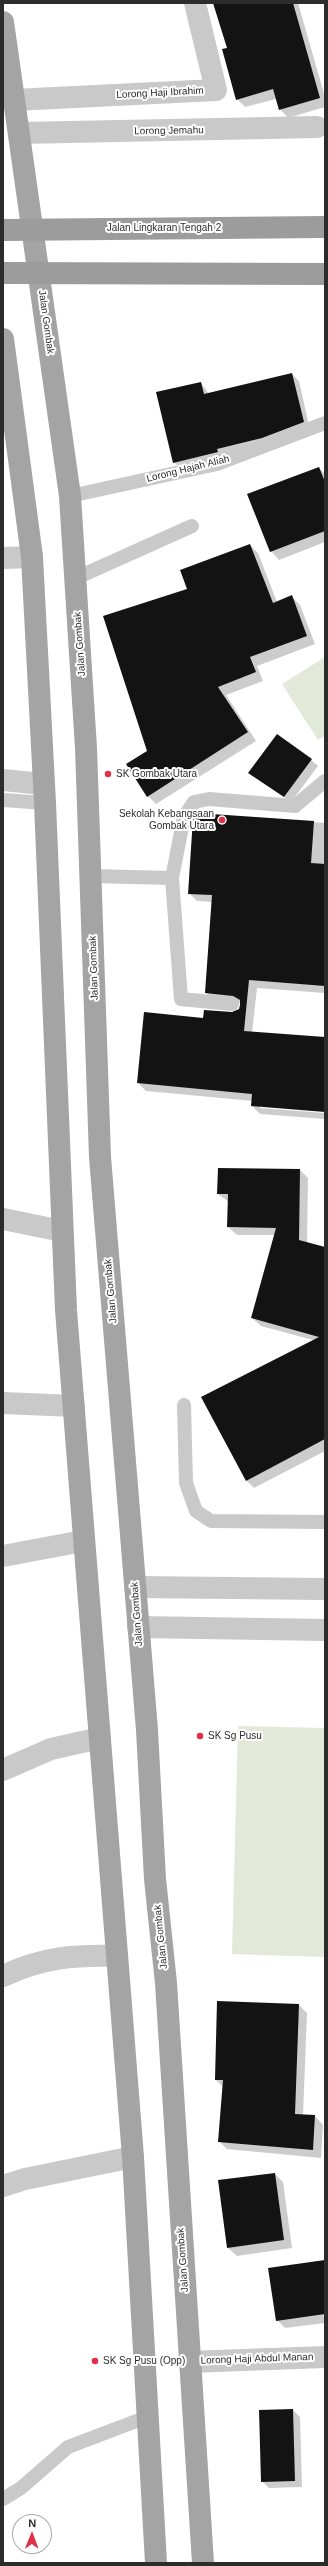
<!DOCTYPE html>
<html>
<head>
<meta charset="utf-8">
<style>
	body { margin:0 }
	#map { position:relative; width:328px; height:2566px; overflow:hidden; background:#fff; font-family:Arial,sans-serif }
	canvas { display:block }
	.frame { position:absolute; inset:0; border:4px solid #2c2c2c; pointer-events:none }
	.north { position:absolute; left:12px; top:2514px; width:40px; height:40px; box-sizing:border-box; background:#fff; border:1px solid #ababab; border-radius:50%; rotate:1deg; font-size:11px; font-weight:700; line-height:16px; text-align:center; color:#2c2c2c }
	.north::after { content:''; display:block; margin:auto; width:14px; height:18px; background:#e03047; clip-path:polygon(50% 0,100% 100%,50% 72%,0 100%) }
</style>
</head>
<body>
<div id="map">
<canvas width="328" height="2566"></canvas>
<div class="frame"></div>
<div class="north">N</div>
</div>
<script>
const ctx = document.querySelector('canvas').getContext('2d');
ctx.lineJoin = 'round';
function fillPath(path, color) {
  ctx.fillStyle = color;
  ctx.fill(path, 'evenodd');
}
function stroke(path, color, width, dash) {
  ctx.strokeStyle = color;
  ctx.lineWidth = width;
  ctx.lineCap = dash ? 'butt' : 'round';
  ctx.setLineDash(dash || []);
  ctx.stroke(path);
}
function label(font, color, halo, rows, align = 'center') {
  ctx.font = font + ' Arial,sans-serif';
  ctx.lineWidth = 4;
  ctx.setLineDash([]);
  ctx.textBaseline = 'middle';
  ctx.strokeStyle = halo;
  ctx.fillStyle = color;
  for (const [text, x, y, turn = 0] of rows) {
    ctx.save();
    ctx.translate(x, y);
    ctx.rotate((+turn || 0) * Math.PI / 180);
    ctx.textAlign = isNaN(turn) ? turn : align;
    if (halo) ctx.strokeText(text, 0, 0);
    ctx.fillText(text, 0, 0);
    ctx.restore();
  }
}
fillPath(new Path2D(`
	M325,657V736L318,740L282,684Z
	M238,1726L325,1728V1957L232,1954Z`), '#e3e9d9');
fillPath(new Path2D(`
	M214,3H298L325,97V107L288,118L280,109L276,99L245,107L237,99L228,49Z
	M292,374L299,381L310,430L182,470L174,462L201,383L209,394Z
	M319,468L325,474V542L279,560L271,551Z
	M250,545L258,553L277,602L292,597L300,605L315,644L257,666L263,681L226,695L256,741L156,804L148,796V752L188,590Z
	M311,760L318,766L291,802L250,773Z
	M197,814L325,823V993L257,988L252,1033L325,1038V1111L260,1106V1108L325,1113V1119L260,1114L252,1106L253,1101L146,1091L138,1083L204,1019L232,1013L239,1010L241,1003L214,1001L206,992L213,902L197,901L189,893Z
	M300,1170L308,1178L307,1243L325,1248V1451L254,1488L246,1480L313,1340L261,1326L252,1318L275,1235H237L228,1227L229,1202L218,1194Z
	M299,2005L307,2013L303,2115L315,2116L323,2125L321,2158L227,2149L219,2141L223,2087L216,2080Z
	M275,2174L283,2182L292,2248L237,2256L228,2248L219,2181Z
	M325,2261V2323L285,2328L277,2320Z
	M293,2410L300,2417L302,2487L269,2488L262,2481Z`), '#0003');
fillPath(new Path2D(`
	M213,3H293L320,98L279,110L273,89L236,100L222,49L227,48Z
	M292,373L304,422L262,438L217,449L218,452L173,463L156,392L201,382L204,394Z
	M319,467L325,482V531L270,552L247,494Z
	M250,544L273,603L292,595L307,636L250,657L256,672L218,687L248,732L147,797L126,764L147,751L103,616L187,589L180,570Z
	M277,734L312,759L284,797L248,773Z
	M197,813L314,821L311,863L325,864V986L249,980L244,1031L325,1037V1112L251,1106L252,1094L137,1083L144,1012L203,1018L204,1010L232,1012L239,1009L240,1005V1000L233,996L205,993L212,895L188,894L193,818Z
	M218,1168L300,1169L299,1240L325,1247V1439L246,1481L201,1397L319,1337L251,1318L276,1228L227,1227L228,1194H217Z
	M217,2001L299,2004L295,2114L315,2115L313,2150L218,2142L223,2080H215Z
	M275,2173L284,2240L227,2248L218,2180Z
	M325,2260V2314L276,2321L268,2268Z
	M293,2409L295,2481L261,2482L259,2410Z`), '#131313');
stroke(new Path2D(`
	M70,496L217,464L325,423
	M76,578L192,526
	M3,800L45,803
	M90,876L172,878L181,999L232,1004
	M172,878L184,817L194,802L209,799L295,806L325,781
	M184,1405L186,1483L196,1511L211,1521L325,1522
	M3,2499L21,2488L68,2447L147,2417`), '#c9c9c9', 14);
stroke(new Path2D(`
	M14,100L216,90L195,3
	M20,133L317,127
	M3,558L32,557
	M3,780L43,784
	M3,1219L62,1231
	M3,1403L74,1406
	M3,1556L83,1541
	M135,1587L325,1589
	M138,1627L325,1630
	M3,1770L51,1749L100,1738
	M3,1976C43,1957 74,1955 117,1956
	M3,2186L25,2179L133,2157
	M189,2362L325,2357`), '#c9c9c9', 22);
stroke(new Path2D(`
	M3,22L70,496L86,748L100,1157L147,1730L155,1879L166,1983L203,2563
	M3,339L32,557L45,803L66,1310L133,2157L156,2563`), '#a4a4a4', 22);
stroke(new Path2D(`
	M3,230L325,227
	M3,273L325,274`), '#9c9c9c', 22);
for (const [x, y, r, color] of [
	[108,774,4,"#e03047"],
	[222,820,4,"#e03047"],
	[200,1736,4,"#e03047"],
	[95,2361,4,"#e03047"]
]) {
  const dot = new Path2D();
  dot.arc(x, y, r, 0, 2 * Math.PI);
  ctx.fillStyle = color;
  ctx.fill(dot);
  stroke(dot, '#fff', 1.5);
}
label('10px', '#2c2c2c', '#fff', [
	["Lorong Haji Ibrahim",160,93,-3],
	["Lorong Jemahu",169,131,-1],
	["Jalan Lingkaran Tengah 2",164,228],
	["Jalan Gombak",46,322,82],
	["Lorong Hajah Aliah",188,469,-14],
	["Jalan Gombak",80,644,-94],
	["Jalan Gombak",94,968,-92],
	["Jalan Gombak",111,1291,-95],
	["Jalan Gombak",137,1614,-94],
	["Jalan Gombak",161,1937,-96],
	["Jalan Gombak",183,2260,-94],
	["Lorong Haji Abdul Manan",257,2359,-2]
]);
label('10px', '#2c2c2c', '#fff', [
	["SK Gombak Utara",116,774],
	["Sekolah Kebangsaan",214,814,"right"],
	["Gombak Utara",214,826,"right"],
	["SK Sg Pusu",208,1736],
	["SK Sg Pusu (Opp)",103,2361]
], 'left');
</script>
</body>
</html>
